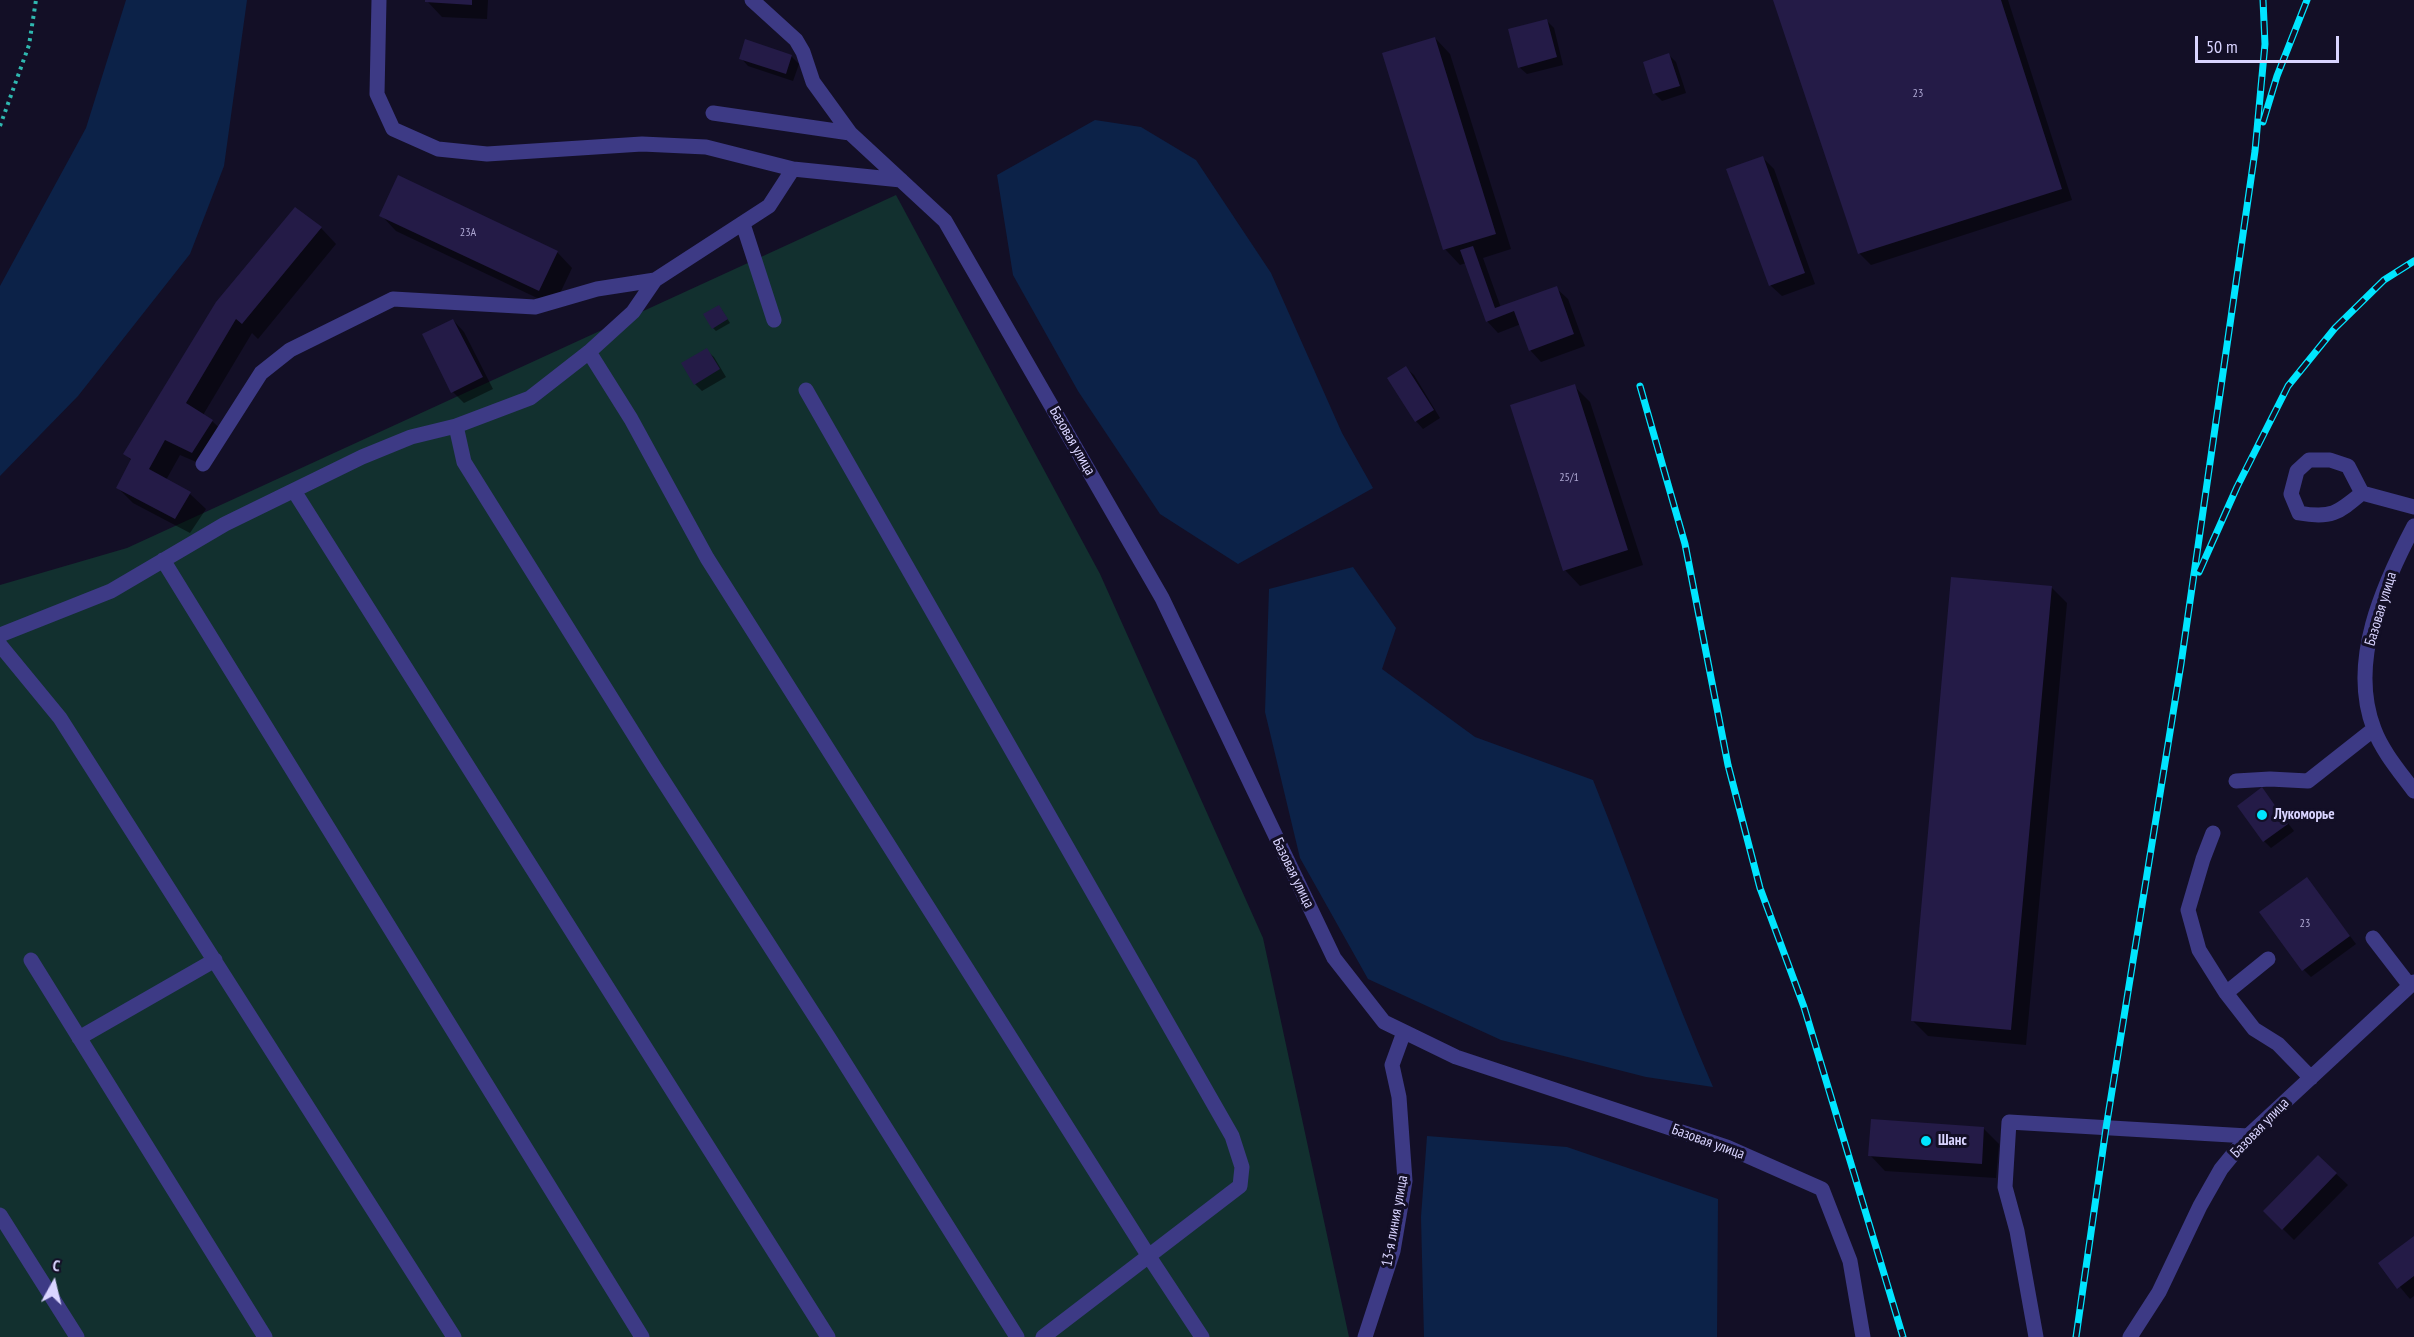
<!DOCTYPE html>
<html>
<head>
<meta charset="utf-8">
<style>
	body { margin:0 }
	#map { position:relative; width:2414px; height:1337px; overflow:hidden; background:#130f26; font-family:"PT Sans Narrow",sans-serif }
	canvas { display:block }
	.north { position:absolute; left:24px; top:1253px; width:60px; height:60px; -webkit-text-stroke:4px #130f26; paint-order:stroke; rotate:8deg; font-size:16px; font-weight:700; line-height:24px; text-align:center; color:#d9d4ff }
	.north::after { content:''; display:block; margin:auto; width:21px; height:27px; background:#d9d4ff; clip-path:polygon(50% 0,100% 100%,50% 72%,0 100%) }
	.scale { position:absolute; left:2195px; top:36px; width:144px; height:27px; box-sizing:border-box; border:3px solid #d9d4ff; border-top:0; padding-left:8px; font-size:18px; line-height:21px; white-space:nowrap; color:#d9d4ff; -webkit-text-stroke:4px #130f26; paint-order:stroke }
</style>
</head>
<body>
<div id="map">
<canvas width="2414" height="1337"></canvas>
<div class="north">С</div>
<div class="scale">50 m</div>
</div>
<script>
const ctx = document.querySelector('canvas').getContext('2d');
ctx.lineJoin = 'round';
function fillPath(path, color) {
  ctx.fillStyle = color;
  ctx.fill(path, 'evenodd');
}
function stroke(path, color, width, dash) {
  ctx.strokeStyle = color;
  ctx.lineWidth = width;
  ctx.lineCap = dash ? 'butt' : 'round';
  ctx.setLineDash(dash || []);
  ctx.stroke(path);
}
function label(font, color, halo, rows, align = 'center') {
  ctx.font = font + ' "PT Sans Narrow",sans-serif';
  ctx.lineWidth = 6;
  ctx.setLineDash([]);
  ctx.textBaseline = 'middle';
  ctx.strokeStyle = halo;
  ctx.fillStyle = color;
  for (const [text, x, y, turn = 0] of rows) {
    ctx.save();
    ctx.translate(x, y);
    ctx.rotate((+turn || 0) * Math.PI / 180);
    ctx.textAlign = isNaN(turn) ? turn : align;
    if (halo) ctx.strokeText(text, 0, 0);
    ctx.fillText(text, 0, 0);
    ctx.restore();
  }
}
fillPath(new Path2D(`
	M896,195L1100,574L1263,938L1349,1337H0V585L127,548Z`), '#12302f');
fillPath(new Path2D(`
	M126,0H247L224,166L190,254L78,396L0,476V286L86,128Z
	M1095,120L1141,127L1196,160L1271,273L1342,433L1373,488L1238,564L1160,514L1078,391L1013,275L997,175Z
	M1353,567L1396,628L1382,669L1475,737L1593,780C1634,882 1669,986 1713,1087L1646,1077L1501,1040L1368,979L1300,858L1265,712L1269,589Z
	M1427,1136L1567,1147L1718,1199L1717,1337H1424L1421,1217Z`), '#0c2248');
fillPath(new Path2D(`
	M426,0H488L487,19L442,17Z
	M1775,0H2008L2072,200L1871,265L1859,253Z
	M1546,20L1554,28L1563,65L1527,74L1519,67Z
	M1435,38L1450,54L1511,249L1483,258L1501,308L1556,288L1568,299L1585,346L1541,362L1530,350L1521,324L1498,333L1487,321L1466,263L1460,265L1445,249Z
	M1669,55L1676,62L1686,93L1662,101L1654,93Z
	M791,56L799,64L793,81L748,66L741,58Z
	M1762,157L1774,169L1815,284L1782,296L1770,285Z
	M381,215L557,252L572,268L554,306L396,231Z
	M321,228L336,244L258,339L252,333L203,415L212,421L228,436L208,467L180,455L166,480L190,494L206,509L190,533L133,503L118,488L132,461L125,454L217,303Z
	M722,310L730,323L716,331L713,328Z
	M453,320L464,332L493,389L464,403L453,392Z
	M706,350L714,357L726,377L702,391L695,384Z
	M1406,368L1414,375L1440,418L1423,429L1416,421Z
	M1574,386L1590,402L1643,565L1580,586L1565,570Z
	M2051,587L2067,603L2026,1045L1928,1036L1913,1021Z
	M2262,789L2294,831L2271,848L2264,841Z
	M2307,879L2356,944L2311,977L2304,970Z
	M1983,1128L1999,1144L1996,1178L1885,1171L1870,1155Z
	M2318,1157L2348,1185L2294,1240L2265,1211Z
	M2414,1237V1296L2410,1299L2380,1263Z`), '#0007');
fillPath(new Path2D(`
	M425,0H472V5L425,2Z
	M1773,0H2001L2062,189L1858,254Z
	M1547,19L1557,57L1518,68L1508,29Z
	M1435,37L1496,234L1443,250L1382,53Z
	M745,39L792,55L786,74L739,59Z
	M1669,53L1680,86L1653,94L1643,62Z
	M1763,156L1805,273L1769,286L1726,169Z
	M398,175L558,251L539,291L379,216Z
	M295,207L322,227L242,324L236,319L186,403L213,420L192,453L165,440L149,469L191,492L175,519L116,488L131,459L123,454L216,302Z
	M1473,246L1495,308L1557,286L1574,334L1529,351L1514,311L1486,322L1460,250Z
	M719,305L728,319L712,329L703,314Z
	M453,319L483,377L451,393L422,334Z
	M707,348L720,369L694,385L681,363Z
	M1406,366L1434,410L1415,422L1387,378Z
	M1575,384L1628,550L1563,571L1510,405Z
	M1951,577L2052,586L2011,1030L1911,1021Z
	M2262,787L2288,824L2263,842L2237,806Z
	M2307,877L2350,936L2302,971L2259,912Z
	M1871,1119L1984,1127L1982,1164L1868,1156Z
	M2318,1155L2337,1173L2282,1230L2263,1211Z
	M2414,1236V1276L2397,1289L2378,1263Z`), '#241b47');
stroke(new Path2D(`
	M0,126L29,45L36,0`), '#2fb8b0', 4, [3, 4.5]);
stroke(new Path2D(`
	M379,0L377,94L393,129L438,149L487,154L642,144L706,147L793,169
	M752,0L796,40L803,52L813,82L850,133L945,221L1162,598L1334,958L1384,1022L1456,1057L1727,1147L1822,1189L1850,1261L1863,1337
	M713,113L850,133
	M743,224L774,320
	M589,352L631,419L707,558L1148,1255L1202,1337
	M806,390L1232,1136L1242,1167L1240,1186L1043,1337
	M456,426L464,462L655,768L829,1038L1017,1337
	M203,464L261,373L290,350L393,299L535,307L597,289L655,280
	M294,491L828,1337
	M2362,493C2338,513 2331,519 2299,513L2291,494L2297,471L2309,460H2330L2348,466L2362,493L2414,507
	M2414,526C2383,585 2348,662 2374,729C2382,751 2400,772 2414,791
	M163,560L642,1337
	M0,635L111,591L225,524L362,457L411,437L456,426L530,398L589,352L633,312L655,280L769,206L793,169L901,180
	M0,645L60,718L454,1337
	M2236,781L2270,779L2308,781L2374,729
	M2213,833L2203,859L2188,910L2199,950L2226,993L2254,1029L2278,1044L2311,1078
	M2373,938L2410,986
	M31,960L265,1337
	M2226,993L2268,959
	M79,1038L215,960
	M0,1215L77,1337
	M1365,1337L1393,1251L1405,1181L1399,1097L1392,1065L1404,1032
	M2036,1337L2017,1231L2005,1187L2009,1122L2248,1136
	M2130,1337L2159,1292L2200,1206L2221,1169L2248,1136L2414,982`), '#3d3a85', 15);
const rail = new Path2D(`
	M2263,122L2277,76L2307,0
	M1640,386L1685,544L1728,765L1760,888L1804,1007L1903,1337
	M2199,572L2237,487L2288,386L2335,328L2384,280L2414,261
	M2076,1337L2106,1128L2181,664L2255,151L2265,44L2263,0`);
stroke(rail, '#00e5ff', 7);
stroke(rail, '#130f26', 4.5, [14]);
for (const [x, y, r, color] of [
	[2262,815,6,"#00e5ff"],
	[1926,1141,6,"#00e5ff"]
]) {
  const dot = new Path2D();
  dot.arc(x, y, r, 0, 2 * Math.PI);
  ctx.fillStyle = color;
  ctx.fill(dot);
  stroke(dot, '#130f26', 2);
}
label('12px', '#aca6d1', null, [
	["23",1918,94],
	["23А",468,233],
	["25/1",1569,478],
	["23",2305,924]
]);
label('15px', '#d9d4ff', '#130f26', [
	["Базовая улица",1072,441,60],
	["Базовая улица",2381,609,-73],
	["Базовая улица",1293,873,64],
	["Базовая улица",2260,1128,-46],
	["Базовая улица",1708,1142,20],
	["13-я линия улица",1395,1221,-80]
]);
label('bold 15px', '#d9d4ff', '#130f26', [
	["Лукоморье",2274,815],
	["Шанс",1938,1141]
], 'left');
</script>
</body>
</html>
